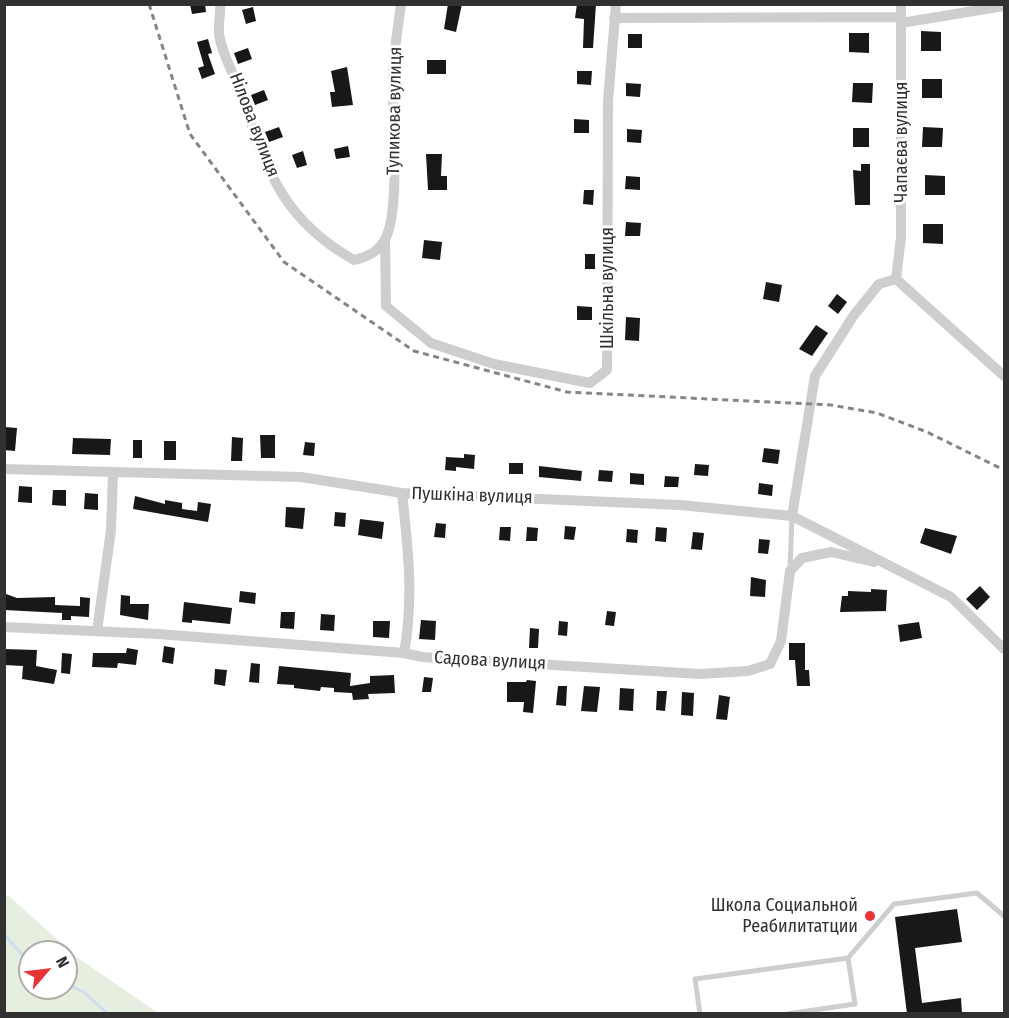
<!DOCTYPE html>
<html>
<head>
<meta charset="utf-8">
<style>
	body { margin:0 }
	#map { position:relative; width:1009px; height:1018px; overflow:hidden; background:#fff; font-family:"Fira Sans Condensed",sans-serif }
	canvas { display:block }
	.frame { position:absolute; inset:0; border:6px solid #313131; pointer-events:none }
	.north { position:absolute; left:18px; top:940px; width:60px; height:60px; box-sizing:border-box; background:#fff; border:2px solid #adadad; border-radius:50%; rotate:62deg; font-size:16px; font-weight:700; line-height:24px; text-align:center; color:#313131 }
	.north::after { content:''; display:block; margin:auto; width:21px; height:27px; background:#e83338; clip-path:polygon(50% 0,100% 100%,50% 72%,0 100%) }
</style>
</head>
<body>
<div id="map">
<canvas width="1009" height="1018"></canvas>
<div class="frame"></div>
<div class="north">N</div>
</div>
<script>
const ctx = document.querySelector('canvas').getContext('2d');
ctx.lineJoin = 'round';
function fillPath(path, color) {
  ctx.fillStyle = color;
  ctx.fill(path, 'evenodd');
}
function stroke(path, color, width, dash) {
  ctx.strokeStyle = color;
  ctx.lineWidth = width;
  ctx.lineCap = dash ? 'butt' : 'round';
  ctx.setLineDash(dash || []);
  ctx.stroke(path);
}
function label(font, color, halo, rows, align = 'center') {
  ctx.font = font + ' "Fira Sans Condensed",sans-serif';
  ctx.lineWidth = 6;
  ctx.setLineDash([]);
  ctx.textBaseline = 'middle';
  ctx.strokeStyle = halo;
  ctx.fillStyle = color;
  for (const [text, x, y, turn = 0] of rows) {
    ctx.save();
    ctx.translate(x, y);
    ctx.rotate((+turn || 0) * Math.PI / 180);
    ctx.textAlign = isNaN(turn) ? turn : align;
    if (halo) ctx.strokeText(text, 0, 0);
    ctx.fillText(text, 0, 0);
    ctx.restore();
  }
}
fillPath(new Path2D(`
	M5,895L10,897L78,958L158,1013H5ZM30,952H66V988H30Z`), '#e6eedf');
stroke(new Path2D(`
	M4,934L30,964
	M66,984L84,992L108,1014`), '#cbdfed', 3);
fillPath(new Path2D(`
	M190,4H205L206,12L192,14Z
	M448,4H462L456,32L444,29Z
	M577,4H596L593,48H583L584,19L575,18Z
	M253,7L256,21L246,24L242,10Z
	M921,31L941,32V51H921Z
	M849,33H869V53L849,52Z
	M628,34H642V48H628Z
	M208,39L212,53L208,54L215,74L202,79L198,68L204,66L197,42Z
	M248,48L252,59L238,64L234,53Z
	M427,60H446V74H427Z
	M347,67L353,105L332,107L330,92H335L331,71Z
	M577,71H592L591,85L577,84Z
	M922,79H942V98H922Z
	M626,83L641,84L640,97L626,96Z
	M853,83H873L872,103L852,102Z
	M264,90L268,100L255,105L251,95Z
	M574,119L589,120V133H574Z
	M279,127L283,137L269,142L265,132Z
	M923,127L943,128L942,147H922Z
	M853,128H869V147H853Z
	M627,129L642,130L641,143L627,142Z
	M348,146L350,157L336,159L334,149Z
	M303,151L307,165L297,168L292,155Z
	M426,154H442L441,176H447V190H428Z
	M861,164H870V205H855L853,170L861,171Z
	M925,175L945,176V195H925Z
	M626,176L640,177V190L625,189Z
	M584,190H594L593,205L583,204Z
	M626,222L641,223L640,236H625Z
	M923,224H943V244L923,243Z
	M424,240L442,242L440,260L422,258Z
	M585,254H595V269H585Z
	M766,282L782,285L779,302L763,299Z
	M837,294L847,302L838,314L828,306Z
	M577,306L592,307V320H577Z
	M626,317L640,318L639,341L625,340Z
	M816,325L828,333L812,356L799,349Z
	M5,427L17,428L15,451L4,450Z
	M260,435H275V458H261Z
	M232,437L243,438L242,461H231Z
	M73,438L111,439L110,455L72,454Z
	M133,440H142V458H133Z
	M164,441H176V460H164Z
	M305,442L315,443L314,456L303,455Z
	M764,448L780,450L778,464L762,462Z
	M464,454L475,455L474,469L456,467V471L445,470L446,457L464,458Z
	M509,463H523V474H509Z
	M695,464L709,465L708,476L694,475Z
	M539,466L582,471L581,481L539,477Z
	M599,470L613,471L612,482L598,481Z
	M630,473L644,474V485L630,484Z
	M665,476L679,477L678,487H664Z
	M759,483L773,485L772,496L758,494Z
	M19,486L32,487V503L18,502Z
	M53,490H66V506L52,505Z
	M85,493L98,494V510L84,509Z
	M135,496L165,504V500L182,503V509L197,511L198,502L211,504L208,522L133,509Z
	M286,507L305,508L303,529L285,527Z
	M335,512L346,513L345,527L334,526Z
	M360,519L384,522L382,539L358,535Z
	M436,523L446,524L445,538L434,537Z
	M565,526L576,527L574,540L564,539Z
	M500,527H511L510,541L499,540Z
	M527,527L538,528L537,541H526Z
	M656,527L667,528L666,542L655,541Z
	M925,528L957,536L951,554L920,543Z
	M627,529L638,530L637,543L626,542Z
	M693,532L704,533L702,550L691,549Z
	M759,539L770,540L768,554L758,553Z
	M751,577L766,580L765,597L750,596Z
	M980,586L990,597L977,610L966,599Z
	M871,589L887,590L886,611L840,612L842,596H848V591L871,592Z
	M240,591L256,593L255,604L239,602Z
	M6,594L17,598L55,597V605L80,606V597L90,598L89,617L71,616V620H62V613L4,610Z
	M121,595L130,596V604H149L148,620L120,615Z
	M184,602L232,608L230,624L192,620V623L182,622Z
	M607,611L616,612L614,626L605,625Z
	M281,612H295L294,629L280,628Z
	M321,614L335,615L334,631L320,630Z
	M421,620L436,621L435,640L419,639Z
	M373,621H390L389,638L373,637Z
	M559,621L568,622L567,636L558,635Z
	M919,622L922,638L900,642L898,625Z
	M530,628L539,629L538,648H529Z
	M789,643H805V670H809L810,686H797L795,660H789Z
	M164,646L175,648L173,664L162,662Z
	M127,648L138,650L136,665L118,663L117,668L92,667L93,653H126Z
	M4,649L37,650L36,666L57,670L54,684L22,679L23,666L4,665Z
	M62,653L72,654L70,674L61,673Z
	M251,663L260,664L259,683L249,682Z
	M279,666L351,673L350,686L370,683V676L394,675L395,693L368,694L369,699L353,700L352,693L334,692V688L321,687L320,691L294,688V685L277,684Z
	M215,669L227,670L225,686L214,684Z
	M424,677L433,678L431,692H422Z
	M527,680L536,681L533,713L523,712L524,702H507V682H526Z
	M558,686H567L566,706L556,705Z
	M584,686L600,687L597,712L581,711Z
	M620,688L634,689L633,711L619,710Z
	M657,691H667L665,711L656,710Z
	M682,692L694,693L693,716L681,715Z
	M719,695L730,697L727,720L716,719Z
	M957,909L962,942L915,948L922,1003L961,998L962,1014H907L895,917Z`), '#181818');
stroke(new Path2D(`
	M790,568L792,516
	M848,958L894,904L977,893L1004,916
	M700,1014L695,979L848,958L855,1004L787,1014`), '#cecece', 5);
stroke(new Path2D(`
	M220,4C221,14 218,23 219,32C220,50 233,72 239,89C266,165 278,217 354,260C366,257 377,253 384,241C402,213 391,110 393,73C394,50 398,27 401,4
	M901,4V237L896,279L1004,376
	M614,18L901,17
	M901,23L1004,6
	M385,241L386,306L431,343L494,364L590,383L607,370L608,101L616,4
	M4,469L301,477L402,493L680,505L792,516L951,597L1004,649
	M402,493C408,547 414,599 404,653
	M792,516L815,376L854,315L879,284L896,279
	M4,627L158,634L404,653L422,657L700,674L748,671L770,664L781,641L790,571L802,558L831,552L874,562
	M97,631L111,530L113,474`), '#cecece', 10);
stroke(new Path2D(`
	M149,4L190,134L284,262L414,351L567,392L831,405L877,413L927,432L1004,470`), '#868686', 3, [6, 4.5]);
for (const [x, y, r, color] of [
	[870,916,6,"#e83338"]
]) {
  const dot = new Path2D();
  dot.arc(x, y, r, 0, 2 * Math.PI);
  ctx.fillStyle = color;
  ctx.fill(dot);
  stroke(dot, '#fff', 2);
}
label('18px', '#313131', '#fff', [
	["Тупикова вулиця",395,111,-89],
	["Нілова вулиця",254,125,69],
	["Чапаєва вулиця",902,142,-90],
	["Шкільна вулиця",608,288,-90],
	["Пушкіна вулиця",472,496,2],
	["Садова вулиця",490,661,3]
]);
label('18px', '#313131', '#fff', [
	["Школа Социальной",858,906],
	["Реабилитатции",858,927]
], 'right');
</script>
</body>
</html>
